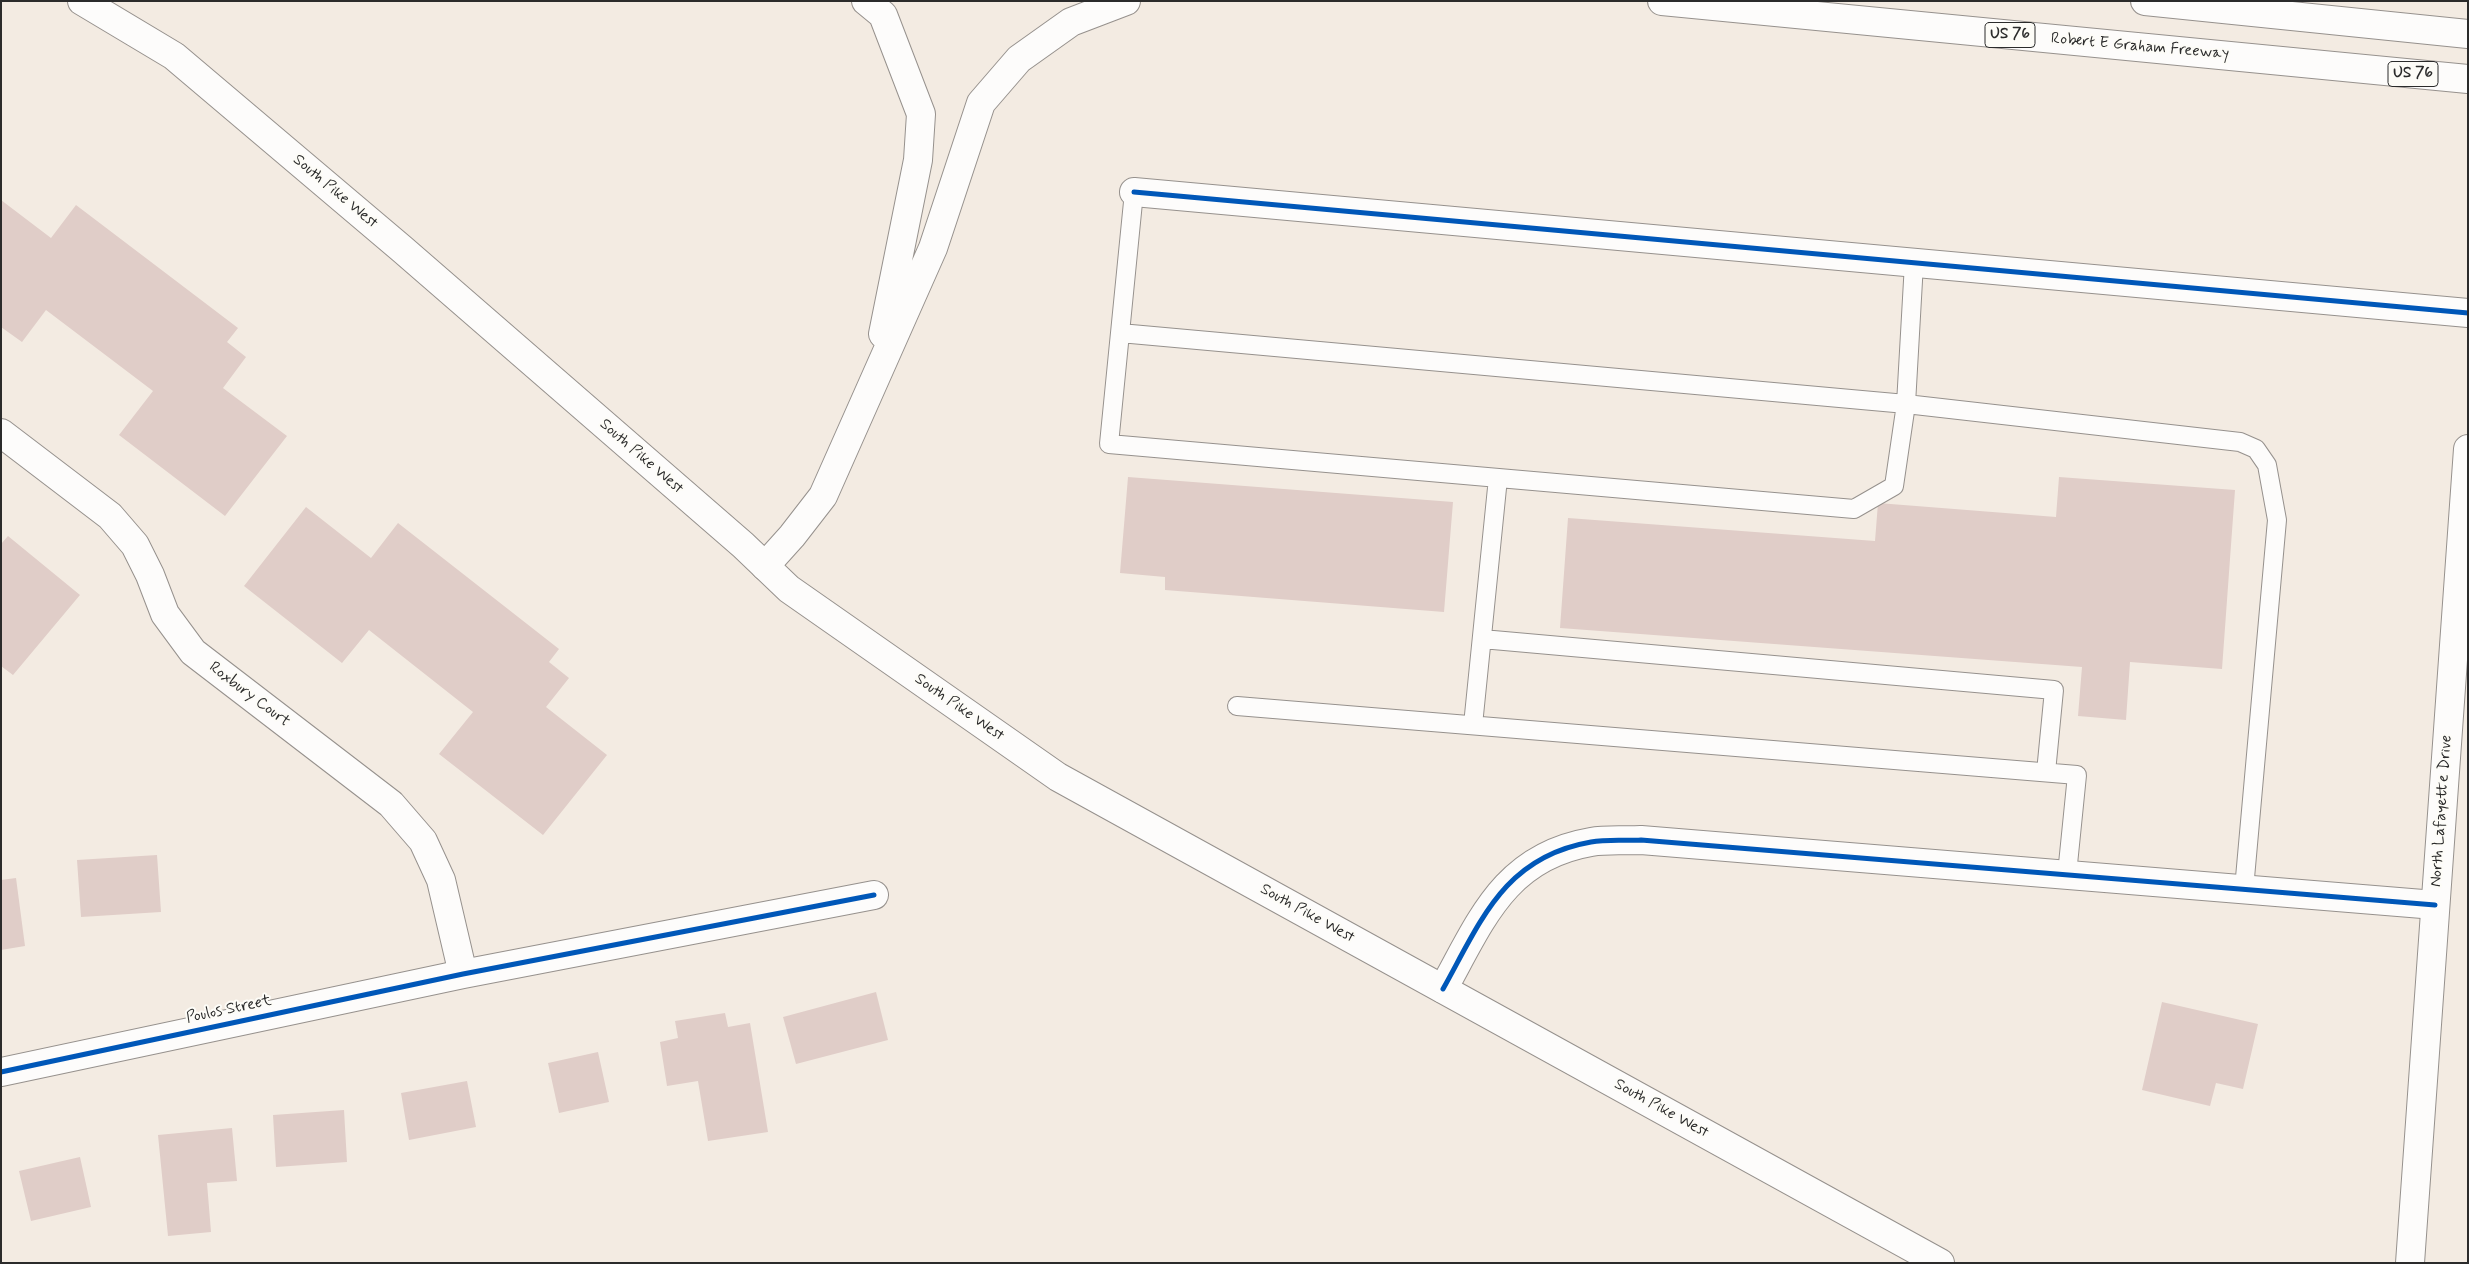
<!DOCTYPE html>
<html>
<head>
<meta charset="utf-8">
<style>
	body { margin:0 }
	#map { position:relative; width:2469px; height:1264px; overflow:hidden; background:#f3ebe2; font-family:Mynerve,sans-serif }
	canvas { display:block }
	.frame { position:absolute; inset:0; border:2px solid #2b2b2b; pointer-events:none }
</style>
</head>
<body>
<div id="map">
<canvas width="2469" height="1264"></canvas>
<div class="frame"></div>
</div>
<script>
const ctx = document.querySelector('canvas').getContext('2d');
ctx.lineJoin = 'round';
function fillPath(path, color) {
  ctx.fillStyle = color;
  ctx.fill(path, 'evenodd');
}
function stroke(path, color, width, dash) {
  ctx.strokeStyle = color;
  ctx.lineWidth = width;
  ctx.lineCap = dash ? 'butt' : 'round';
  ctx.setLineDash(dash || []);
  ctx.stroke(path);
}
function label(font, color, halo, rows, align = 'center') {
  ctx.font = font + ' Mynerve,sans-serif';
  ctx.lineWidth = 4;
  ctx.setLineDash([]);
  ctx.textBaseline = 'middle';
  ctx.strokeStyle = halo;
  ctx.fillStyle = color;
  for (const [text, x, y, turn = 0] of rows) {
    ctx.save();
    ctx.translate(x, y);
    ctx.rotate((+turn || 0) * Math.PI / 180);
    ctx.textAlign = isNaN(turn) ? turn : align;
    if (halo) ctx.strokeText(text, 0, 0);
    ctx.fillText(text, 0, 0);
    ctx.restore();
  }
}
fillPath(new Path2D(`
	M1,200L51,238L76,205L238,328L227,342L246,357L223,388L287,436L225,516L119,435L153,391L46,310L22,342L1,327Z
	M1128,477L1453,502L1444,612L1165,590V577L1120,573Z
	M2059,477L2235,490L2222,669L2130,662L2126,720L2078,716L2082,667L1560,628L1568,518L1875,541L1878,503L2056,517Z
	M306,507L371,558L398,523L559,649L549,662L569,678L546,707L607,755L543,835L439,754L473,712L369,630L342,663L244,586Z
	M8,536L80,595L13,675L1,666V544Z
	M157,855L161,912L81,917L77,860Z
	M16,878L25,946L1,950V880Z
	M876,992L888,1040L796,1064L783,1017Z
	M2162,1002L2258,1024L2243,1089L2216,1083L2210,1106L2142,1090Z
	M725,1013L728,1027L750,1023L768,1132L708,1141L698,1081L667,1086L660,1042L678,1038L675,1021Z
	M598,1052L609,1102L559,1113L548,1063Z
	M467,1081L476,1127L409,1140L401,1093Z
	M344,1110L347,1162L276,1167L273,1115Z
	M232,1128L237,1181L207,1183L211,1232L168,1236L158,1135Z
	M80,1157L91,1207L31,1221L19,1171Z`), '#e0cdc8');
const service = new Path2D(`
	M1914,263L1906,404L2240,442L2256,449L2267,465L2277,520L2244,889
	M1120,333L1109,444L1854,509L1894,486L1906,404L1120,333L1134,192
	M1482,639L2054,690L2046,772
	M1237,706L2077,775L2067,874
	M1473,725L1498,478`);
const minor = new Path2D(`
	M1134,192L2468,313
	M1,433L110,516L135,545L150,575L165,614L193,652L391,804L423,841L441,880L463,974
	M1443,989C1481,921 1504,857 1591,842C1607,839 1624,841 1641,840L2435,905
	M1,1072L463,974L874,895`);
const secondary = new Path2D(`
	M82,1L174,56L402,249L743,545L789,589L1058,777L1940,1263`);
const primary = new Path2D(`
	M2410,1263L2468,449`);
const motorway = new Path2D(`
	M866,1L883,15L921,114L918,160L883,334
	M1662,1L2468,79
	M2145,1L2468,34
	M765,566L792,536L823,496L933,248L981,103L1019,59L1071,22L1126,1`);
stroke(service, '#96918d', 20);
stroke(minor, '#96918d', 30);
stroke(secondary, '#96918d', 30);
stroke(primary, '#96918d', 30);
stroke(motorway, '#96918d', 30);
stroke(service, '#fdfcfb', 18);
stroke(minor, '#fdfcfb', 28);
stroke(secondary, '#fdfcfb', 28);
stroke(primary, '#fdfcfb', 28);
stroke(motorway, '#fdfcfb', 28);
stroke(new Path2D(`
	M1134,192L2468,313
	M1443,989C1481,921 1504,857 1591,842C1607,839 1624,841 1641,840L2435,905
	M1,1072L463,974L874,895`), '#0057b8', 5);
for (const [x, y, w] of [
	[2010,35,50],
	[2413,74,50]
]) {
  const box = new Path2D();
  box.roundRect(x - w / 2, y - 12.5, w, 25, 4);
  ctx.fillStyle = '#fdfcf7';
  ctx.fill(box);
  stroke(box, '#2b2b2b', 1);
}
label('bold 15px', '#2b2b2b', null, [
	["US 76",2010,35],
	["US 76",2413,74]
]);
label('16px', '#2b2b2b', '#fdfcf7', [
	["Robert E Graham Freeway",2140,47,5],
	["South Pike West",335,192,40],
	["South Pike West",641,457,41],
	["Roxbury Court",249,695,37],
	["South Pike West",959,708,35],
	["North Lafayette Drive",2442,811,-86],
	["South Pike West",1307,914,29],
	["Poulos Street",229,1010,-12],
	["South Pike West",1661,1109,29]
]);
</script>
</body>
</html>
